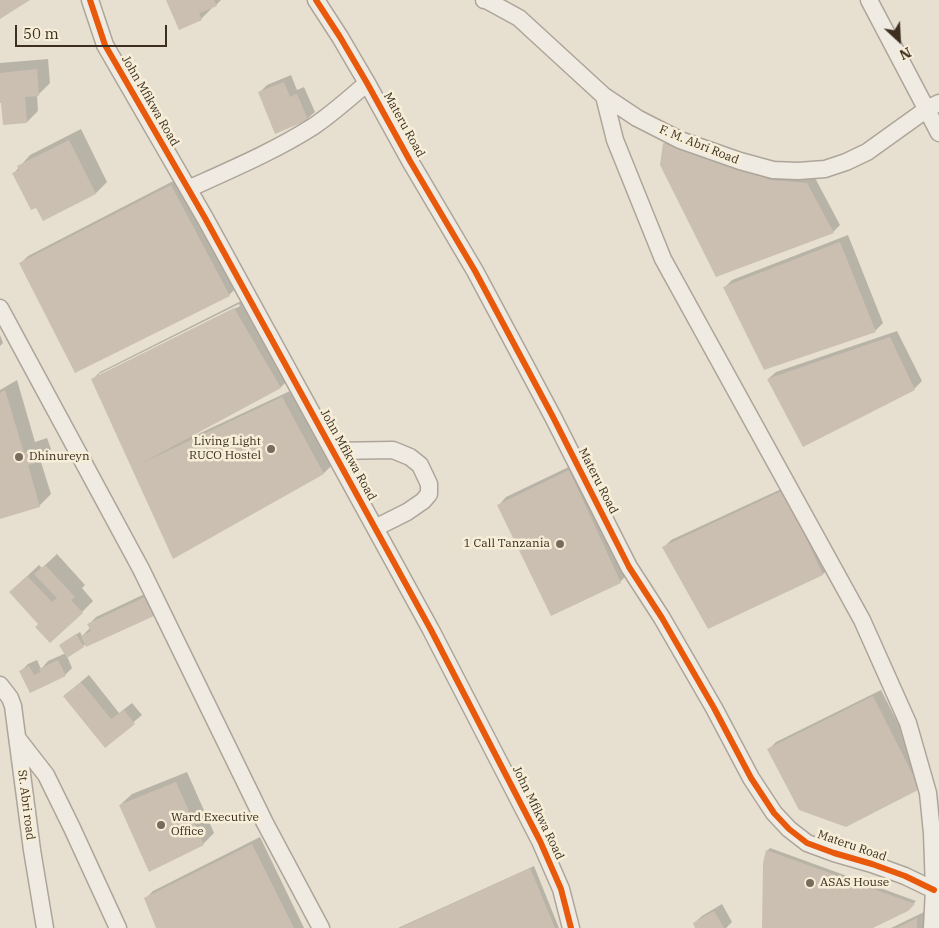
<!DOCTYPE html>
<html>
<head>
<meta charset="utf-8">
<style>
	body { margin:0 }
	#map { position:relative; width:939px; height:928px; overflow:hidden; background:#e7e0d1; font-family:"IBM Plex Serif",serif }
	canvas { display:block }
	.north { position:absolute; left:874px; top:15px; width:50px; height:50px; -webkit-text-stroke:4px #f7eed8; paint-order:stroke; rotate:155deg; font-size:14px; font-weight:700; line-height:20px; text-align:center; color:#3d2e20 }
	.north::after { content:''; display:block; margin:auto; width:18px; height:22px; background:#3d2e20; clip-path:polygon(50% 0,100% 100%,50% 72%,0 100%) }
	.scale { position:absolute; left:15px; top:25px; width:152px; height:22px; box-sizing:border-box; border:2px solid #3d2e20; border-top:0; padding-left:6px; font-size:15px; line-height:18px; white-space:nowrap; color:#3d2e20; -webkit-text-stroke:4px #f7eed8; paint-order:stroke }
</style>
</head>
<body>
<div id="map">
<canvas width="939" height="928"></canvas>
<div class="north">N</div>
<div class="scale">50 m</div>
</div>
<script>
const ctx = document.querySelector('canvas').getContext('2d');
ctx.lineJoin = 'round';
function fillPath(path, color) {
  ctx.fillStyle = color;
  ctx.fill(path, 'evenodd');
}
function stroke(path, color, width, dash) {
  ctx.strokeStyle = color;
  ctx.lineWidth = width;
  ctx.lineCap = dash ? 'butt' : 'round';
  ctx.setLineDash(dash || []);
  ctx.stroke(path);
}
function label(font, color, halo, rows, align = 'center') {
  ctx.font = font + ' "IBM Plex Serif",serif';
  ctx.lineWidth = 5;
  ctx.setLineDash([]);
  ctx.textBaseline = 'middle';
  ctx.strokeStyle = halo;
  ctx.fillStyle = color;
  for (const [text, x, y, turn = 0] of rows) {
    ctx.save();
    ctx.translate(x, y);
    ctx.rotate((+turn || 0) * Math.PI / 180);
    ctx.textAlign = isNaN(turn) ? turn : align;
    if (halo) ctx.strokeText(text, 0, 0);
    ctx.fillText(text, 0, 0);
    ctx.restore();
  }
}
fillPath(new Path2D(`
	M167,0H221L216,5L212,7V8L201,19Z
	M48,59L50,83L38,95H37L38,111L27,122L2,102H0V63Z
	M291,75L297,90L304,87L315,112L307,119L259,93L267,85Z
	M81,129L107,182L96,193L44,219L14,173L30,155Z
	M672,136L814,176L840,225L833,232L664,144Z
	M179,178L236,288L229,295L20,264L28,256Z
	M848,235L883,323L876,330L765,368L724,288L732,280Z
	M241,301L288,380L281,387L196,433V435L290,391L331,466L324,473L174,557L92,380L100,372ZM239,304L240,306L99,376V374Z
	M897,331L922,381L914,389L768,379L776,372Z
	M0,335L3,343L0,346Z
	M17,380L35,442L47,438L51,449L40,459L51,494L39,506L0,517V390Z
	M577,463L628,574L620,582L499,505L506,497Z
	M792,484L830,567L823,574L709,627L664,547L671,540Z
	M57,554L85,585L82,588L93,601L82,612L40,624L22,581L39,565L42,568Z
	M153,590L160,608L153,615L86,644L67,656L72,668L65,675L30,692L21,671L28,664L37,660L41,669L48,661L66,653L64,642L80,632L82,636L90,628L89,624L96,617Z
	M89,675L119,713L132,703L142,715L105,746L64,696Z
	M881,690L927,780L919,788L769,749L776,742Z
	M187,772L214,833L203,844L120,805L132,794Z
	M260,837L304,928H157L146,898L153,891Z
	M770,848L916,901L907,910L870,928H763L767,851Z
	M534,866L559,928H398Z
	M722,904L732,922L726,928H697L694,923L702,916Z
	M924,912V928H891Z`), '#0003');
fillPath(new Path2D(`
	M0,0H30L0,19Z
	M166,0H214L217,6L199,13L202,20L179,30Z
	M37,69L39,96L25,97L27,123L3,125L1,103H0V73Z
	M284,82L290,97L297,94L308,120L275,134L258,92Z
	M69,140L96,194L43,221L36,208L31,210L12,173L19,170L17,166Z
	M663,143L770,180L807,183L834,233L716,277L660,165Z
	M171,185L230,296L75,373L19,263Z
	M840,242L876,332L764,370L723,287Z
	M234,308L281,388L140,464L282,397L324,474L173,559L91,379Z
	M890,337L915,390L803,447L767,379Z
	M5,390L24,453L36,449L40,462L28,465L40,507L0,519V393Z
	M569,470L621,583L551,616L497,505Z
	M784,490L823,575L708,629L662,547Z
	M45,565L75,597L71,600L83,613L50,643L35,627L38,624L9,592L27,576L52,602L57,598L34,574Z
	M145,597L154,616L86,647L81,636L91,631L87,624Z
	M76,634L84,647L67,658L59,645Z
	M58,660L66,676L30,693L19,671L29,666L34,675L41,672L39,669Z
	M81,682L111,719L124,710L135,724L105,748L63,696Z
	M873,696L920,789L846,827L799,810L767,749Z
	M176,782L204,845L149,872L119,805Z
	M252,844L294,928H156L144,898Z
	M766,850L915,904L908,911L873,928H762L763,863Z
	M530,868L555,928H400Z
	M714,911L724,928H695L693,923Z
	M917,918V928H897Z`), '#cbbfb2');
const street = new Path2D(`
	M90,0L105,45L205,218L431,630L540,841L561,889L571,928
	M316,0L340,37L367,83L410,161L475,271L553,417L629,567L662,618L714,708L751,778L774,813L789,829L807,843L834,853L872,864L905,876L934,890
	M484,0H486L519,18L604,96L637,118L680,140L740,161L773,170L798,171L825,169L846,162L867,152L927,109L939,103
	M869,0L939,133
	M604,96L615,140L663,259L862,620L908,723L928,793L932,833L934,890L932,928
	M188,189C230,170 275,151 314,126C333,113 350,98 367,83
	M0,308L141,569L265,823L321,928
	M333,451L393,450L410,457L420,465L429,484V494L423,501L407,512L375,528
	M0,685L10,698L13,706L32,850L45,928
	M18,739L46,775L72,828L118,928`);
stroke(street, '#ada599', 19);
stroke(street, '#efebe3', 16);
stroke(new Path2D(`
	M90,0L105,45L205,218L431,630L540,841L561,889L571,928
	M316,0L340,37L367,83L410,161L475,271L553,417L629,567L662,618L714,708L751,778L774,813L789,829L807,843L834,853L872,864L905,876L934,890`), '#e8590c', 6);
for (const [x, y, r, color] of [
	[271,449,5,"#786c5e"],
	[19,457,5,"#786c5e"],
	[560,544,5,"#786c5e"],
	[161,825,5,"#786c5e"],
	[810,883,5,"#786c5e"]
]) {
  const dot = new Path2D();
  dot.arc(x, y, r, 0, 2 * Math.PI);
  ctx.fillStyle = color;
  ctx.fill(dot);
  stroke(dot, '#f7eed8', 2);
}
label('12px', '#3d2e20', '#f7eed8', [
	["John Mfikwa Road",150,101,60],
	["Materu Road",404,125,61],
	["F. M. Abri Road",699,145,22],
	["John Mfikwa Road",348,455,61],
	["Materu Road",598,481,63],
	["St. Abri road",26,805,83],
	["John Mfikwa Road",538,813,64],
	["Materu Road",852,846,19]
]);
label('12px', '#3d2e20', '#f7eed8', [
	["Living Light",261,442,"right"],
	["RUCO Hostel",261,456,"right"],
	["Dhinureyn",29,457],
	["1 Call Tanzania",550,544,"right"],
	["Ward Executive",171,818],
	["Office",171,832],
	["ASAS House",820,883]
], 'left');
</script>
</body>
</html>
